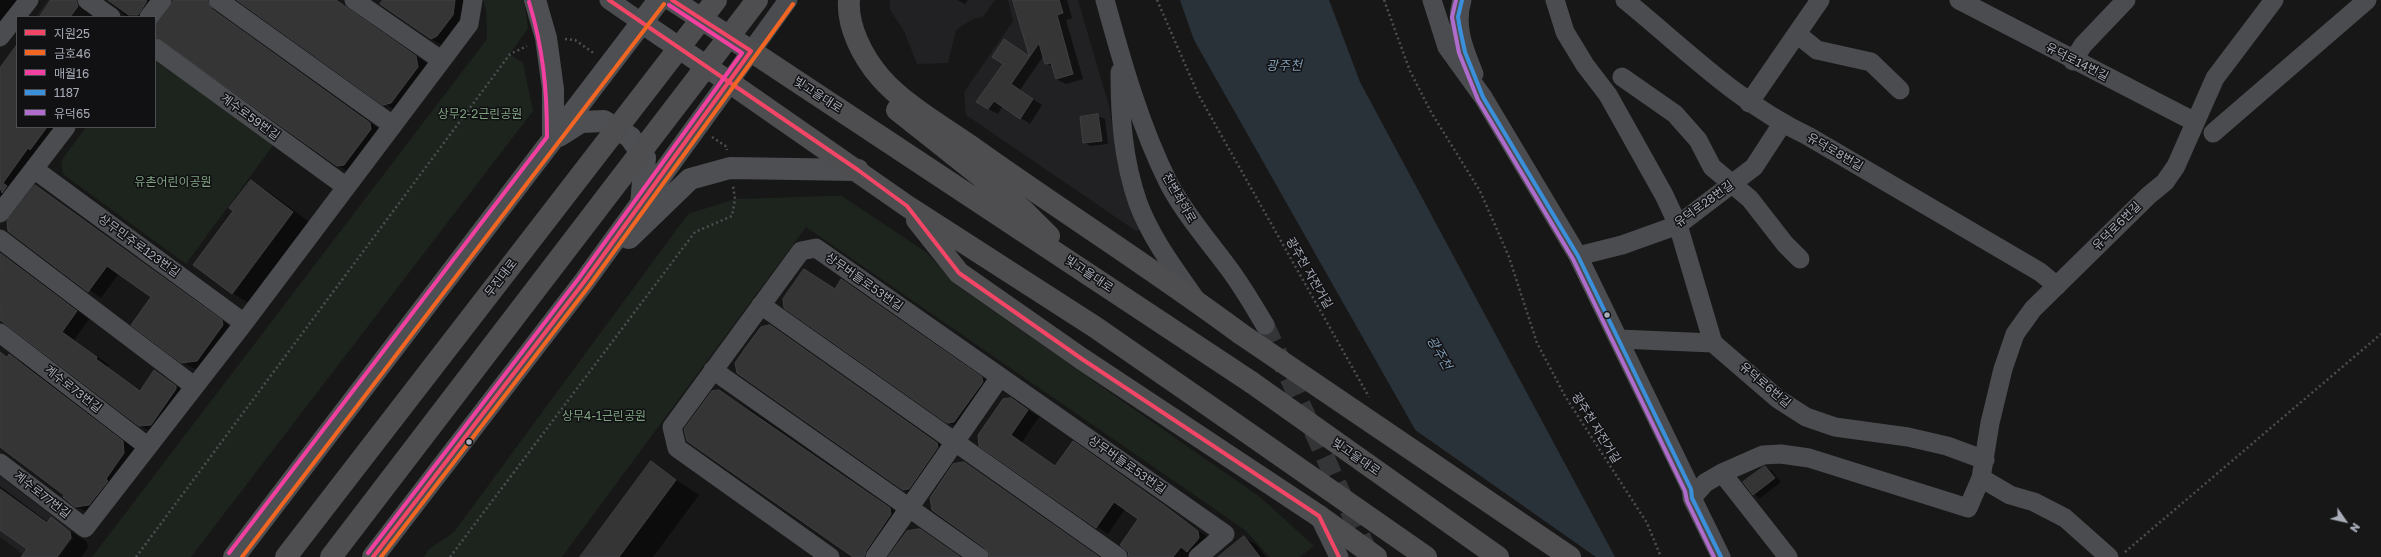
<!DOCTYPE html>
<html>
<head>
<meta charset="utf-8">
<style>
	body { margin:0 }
	#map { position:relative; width:2381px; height:557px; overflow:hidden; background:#171717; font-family:"Golos Text","Noto Sans KR",sans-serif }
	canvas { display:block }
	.legend { position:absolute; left:16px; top:16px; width:140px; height:112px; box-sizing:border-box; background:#111113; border:1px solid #4d4f55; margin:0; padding:5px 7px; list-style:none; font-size:12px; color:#a8adb8 }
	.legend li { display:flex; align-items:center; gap:8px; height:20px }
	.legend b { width:20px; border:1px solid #4d4f55 }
	.north { position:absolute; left:2325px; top:501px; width:40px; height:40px; -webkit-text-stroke:3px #111113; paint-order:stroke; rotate:124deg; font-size:11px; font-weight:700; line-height:16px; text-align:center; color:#a8adb8 }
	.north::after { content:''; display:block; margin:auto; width:14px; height:18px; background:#a8adb8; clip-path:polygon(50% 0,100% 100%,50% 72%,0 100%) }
</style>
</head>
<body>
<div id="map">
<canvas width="2381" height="557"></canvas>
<ul class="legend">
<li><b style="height:5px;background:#f34667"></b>지원25</li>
<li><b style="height:5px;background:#f26522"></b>금호46</li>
<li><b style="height:5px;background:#f240a1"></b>매월16</li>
<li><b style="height:5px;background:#3a90db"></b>1187</li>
<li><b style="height:5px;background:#b06ccc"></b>유덕65</li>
</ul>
<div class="north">N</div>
</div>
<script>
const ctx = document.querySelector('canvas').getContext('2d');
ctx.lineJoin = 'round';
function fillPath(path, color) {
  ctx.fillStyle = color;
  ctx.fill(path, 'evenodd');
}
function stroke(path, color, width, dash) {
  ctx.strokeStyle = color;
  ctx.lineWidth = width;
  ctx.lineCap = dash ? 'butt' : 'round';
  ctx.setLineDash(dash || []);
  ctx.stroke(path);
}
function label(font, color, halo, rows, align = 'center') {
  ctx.font = font + ' "Golos Text","Noto Sans KR",sans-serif';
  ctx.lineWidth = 3;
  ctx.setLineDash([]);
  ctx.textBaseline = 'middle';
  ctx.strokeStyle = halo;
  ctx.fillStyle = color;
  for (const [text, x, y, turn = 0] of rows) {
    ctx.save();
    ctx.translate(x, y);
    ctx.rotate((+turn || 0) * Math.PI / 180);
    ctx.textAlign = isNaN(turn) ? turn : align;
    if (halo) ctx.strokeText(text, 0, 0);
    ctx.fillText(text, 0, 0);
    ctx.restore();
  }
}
fillPath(new Path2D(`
	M48,0H70L94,17H36Z
	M890,0H995L983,17L973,19L956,30L948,63L917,64L904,31L890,10Z
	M1008,0H1078L1109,106L1118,160L1143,229L1136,231L966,115L964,92L1013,21Z
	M0,476L71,530L73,539L60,557H27L0,537Z`), '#212123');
fillPath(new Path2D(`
	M483,0H524L528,28L510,54L523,63L533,111L191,557H92L487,39L486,10Z
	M155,57L274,144L186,264L63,174L61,161L86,127H155Z
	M828,196H842L926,252L956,285L1260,497L1314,546L1300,557H1270L1245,530L806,227L562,557H424L429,549L454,532L688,214L735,199Z`), '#1d241e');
fillPath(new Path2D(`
	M1180,0H1329L1360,82L1615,557H1472L1417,433L1194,40Z`), '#2a3239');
fillPath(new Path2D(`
	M1411,427L1596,557H1469Z`), '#171717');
fillPath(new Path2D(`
	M0,0H28L0,39Z
	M52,0H77L88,7L92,17H39Z
	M107,0H161L154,17H127Z
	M173,0H222L219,7L224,17L382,131L350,173L337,165Z
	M239,0H335L428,64L396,111Z
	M384,0H468L471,2L447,48L431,39Z
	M957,0H968L965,4Z
	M1014,0H1067L1072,18L1066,20L1083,79L1066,84L1056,79L1053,67L1046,63L1044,55L1020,90L1042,105L1030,124L1003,106L998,114L988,109L1004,63L1014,46L1030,57Z
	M17,46V127H63L0,208V69Z
	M1098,116L1105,119L1108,144L1090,146L1084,142L1081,118Z
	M251,181L268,191L309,222L249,303L232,293L234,211Z
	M35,187L234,329L210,368L195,369L182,362L152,297L119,273L101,298L9,231Z
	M0,252L89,319L74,340L109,365L107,367L140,390L155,371L188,394L152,432L139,425L0,319Z
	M805,270L835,290L842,281L854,287L994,385L960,429L948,422Z
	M770,326L948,450L915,496L904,489Z
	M0,352L22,362L135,449L88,513L76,506L66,494L0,445Z
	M719,391L754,412L902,516L878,557H855Z
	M1011,399L1039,417L1022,442L1056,467L1073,442L1209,538L1189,557H1129L1139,519L1125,509L1108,534L980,445Z
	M651,463L699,495L653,557H581Z
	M964,463L975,469L1099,557H990Z
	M1765,467L1772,471L1781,482L1760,498L1754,494Z
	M0,486L49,523L52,519L87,542L88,548L81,557H32L28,549L0,528Z
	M1244,538L1256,544L1266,557H1221Z`), '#0007');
const building = new Path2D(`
	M51,0H76L78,6L70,17H40Z
	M108,0H145L147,1L138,15H129Z
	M174,0H207L212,9L370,123L371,129L344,165L337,166L156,37L155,26Z
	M237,0H336L416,56L418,67L391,103L383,105Z
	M383,0H455L453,15L437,36L431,39L380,4Z
	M1013,0H1059L1063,13L1057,15L1073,74L1056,79L1051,63L1045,64L1039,43L1011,84L1033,99L1020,119L994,101L988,109L976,102L1003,64L992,57L1004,39L1029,56Z
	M17,45V127H47L30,150L28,148L3,183L7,186L2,193L0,187V68Z
	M1098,114L1102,141L1083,143L1080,117Z
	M251,180L293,212L232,294L193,265L233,211L229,208Z
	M35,185L222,320L223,325L197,361L181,363L131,325L151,297L107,266L88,292L8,231L7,221Z
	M0,253L77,311L62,332L97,357L96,359L140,391L154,370L176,386V389L151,425L139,426L0,320Z
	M804,269L835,289L841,279L982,377L983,382L954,422L947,423L784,308L783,299Z
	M770,325L937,443L938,447L909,489L903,490L737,373L735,363L746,347L761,327Z
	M0,352L7,357L9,354L123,441L124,453L106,479L108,481L89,505L75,507L63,497L64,495L0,447Z
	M719,390L890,508L891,514L866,551L864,557H853L687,441L684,429L712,391Z
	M1011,398L1028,410L1011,435L1055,466L1073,441L1165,506L1198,531L1199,538L1187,552L1181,547L1173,557H1129L1128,552L1120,545L1138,519L1114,502L1096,528L979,446L978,435L1003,399Z
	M651,461L676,480L619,557H580Z
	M964,462L1099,557H990L985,548L932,510L930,498L953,464Z
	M1765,466L1775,478L1753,495L1743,482Z
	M0,489L47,523L51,517L70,532L71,538L57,557H21L27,549L0,530Z
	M920,529L960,557H888L907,531Z
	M1244,536L1260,557H1218Z`);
fillPath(building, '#353536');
stroke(building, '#3f4043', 1);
stroke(new Path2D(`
	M1265,325L1369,554`), '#343537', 19, [19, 10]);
stroke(new Path2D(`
	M1157,0L1198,94L1369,397
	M1384,0L1410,71L1431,112L1480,191L1509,257L1537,343L1565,396L1647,523L1661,557
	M565,39L575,40L595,54
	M712,137L727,147V150
	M2125,552L2381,334
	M136,557L510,54L527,46
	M450,557L695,232L732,216L735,199L733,186`), '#4d4e52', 2.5, [2, 3]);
stroke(new Path2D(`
	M87,0L111,17
	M218,0L391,124
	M354,0L441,60
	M609,0L641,22
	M1105,0C1122,62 1140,126 1169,184C1185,214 1207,239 1227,266C1241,284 1253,305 1265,325
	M1432,0L1447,47L1483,97L1578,256L1691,489L1692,498L1721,557
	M1462,0C1454,26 1464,49 1474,74
	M1555,0L1565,32L1585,65L1608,95L1664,195L1678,225L1713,343L1778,399L1806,417L1835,427L1908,437L1947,446L1985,460
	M1625,0C1684,48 1739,104 1808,136L2040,272L2057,286
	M1959,0L2195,122
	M149,17L162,0
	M1797,34L1817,50L1871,62L1900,90
	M0,37L29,0
	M155,48L345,186
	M2073,61L2083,45L2126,0
	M1120,72C1120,117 1123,160 1138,203C1151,238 1174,268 1194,297
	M1622,77L1675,114L1698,140L1712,167L1750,199L1785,244L1800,259
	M729,82L788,0
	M1749,103L1820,0
	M2213,133L2367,0
	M34,169L244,323
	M0,213L66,127
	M0,239L194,386
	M1578,256L1622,245L1678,225L1754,167L1782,124
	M761,305L1118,557
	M0,333L147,446
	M1619,339L1713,343
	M713,370L979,557
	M0,463L85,528L244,323L469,24L473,0
	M1722,473L1788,557
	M1692,498L1705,483L1722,473L1763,455L1781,454L1809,458L1968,508L1981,478
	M1319,516L1339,557
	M830,557L677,448L672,427L801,251L816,248L1225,534L1198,557
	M875,557L1000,377
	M2109,557L2065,518L2034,502L2010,495L1981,478L1990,423L2003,369L2015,334L2033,309L2148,196L2165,182L2176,166L2215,78L2274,0`), '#4b4c50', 19);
stroke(new Path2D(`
	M535,0L546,38L553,89V139
	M672,0L751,51
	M559,136L581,122L604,121L630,137L645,158L641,205
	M629,238L690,179L730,168L858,170
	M234,557L659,0
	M373,557L584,282L729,82L641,22`), '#4d4f52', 22);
stroke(new Path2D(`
	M849,0C847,27 863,57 880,77C904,105 945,128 976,150C1063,212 1155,270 1241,334
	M751,51L1251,382
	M729,82L907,206L1095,327L1225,417
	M897,110L1023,210L1049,236
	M917,220L959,273L1082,359L1319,516`), '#4e4e51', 22);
stroke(new Path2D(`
	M1241,334L1570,557
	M1251,382L1498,557
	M1225,417L1426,557
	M1319,516L1376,557
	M286,557L716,0
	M331,557L757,0`), '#4e4e51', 22);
stroke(new Path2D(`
	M609,0L858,170L907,206L959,273L1082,359L1319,516L1339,557
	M373,557L584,282L751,51L672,0`), '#f34667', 4);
stroke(new Path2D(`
	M242,557L664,4
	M381,557L589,286L793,4`), '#f26522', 4);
stroke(new Path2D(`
	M229,553L547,137C547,88 543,48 529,2
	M368,553L579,278L742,53L669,5`), '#f240a1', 4);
stroke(new Path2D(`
	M1462,0L1458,17L1460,29L1465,52L1483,97L1578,256L1691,489L1692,498L1721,557`), '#3a90db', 4);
stroke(new Path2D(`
	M1456,0L1452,17L1459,53L1478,100L1573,259L1685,491L1687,501L1714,557`), '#b06ccc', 4);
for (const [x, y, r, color] of [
	[1607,315,3.5,"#a8adb8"],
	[469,442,3.5,"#a8adb8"]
]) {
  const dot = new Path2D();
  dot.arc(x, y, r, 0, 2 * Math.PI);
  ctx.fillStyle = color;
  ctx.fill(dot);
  stroke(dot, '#111113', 1.5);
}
label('12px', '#a8adb8', '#111113', [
	["유덕로14번길",2077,62,27],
	["빛고을대로",818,95,33],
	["계수로59번길",250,117,36],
	["유덕로8번길",1835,152,30],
	["천변좌하로",1179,198,60],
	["유덕로28번길",1704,204,-36],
	["유덕로6번길",2117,226,-45],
	["상무민주로123번길",139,246,36],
	["광주천 자전거길",1309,273,60],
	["빛고을대로",1089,274,34],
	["무진대로",501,278,-52],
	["상무버들로53번길",864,282,35],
	["유덕로6번길",1765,385,40],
	["계수로73번길",73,389,38],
	["광주천 자전거길",1596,428,58],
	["빛고을대로",1356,457,35],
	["상무버들로53번길",1127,465,35],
	["계수로77번길",42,495,38]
]);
label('12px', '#7fa381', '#111113', [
	["상무2-2근린공원",480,114],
	["유촌어린이공원",173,182],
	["상무4-1근린공원",604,416]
]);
label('italic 13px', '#7f9bb3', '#111113', [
	["광주천",1284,66],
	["광주천",1439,353,60]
]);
</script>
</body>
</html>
